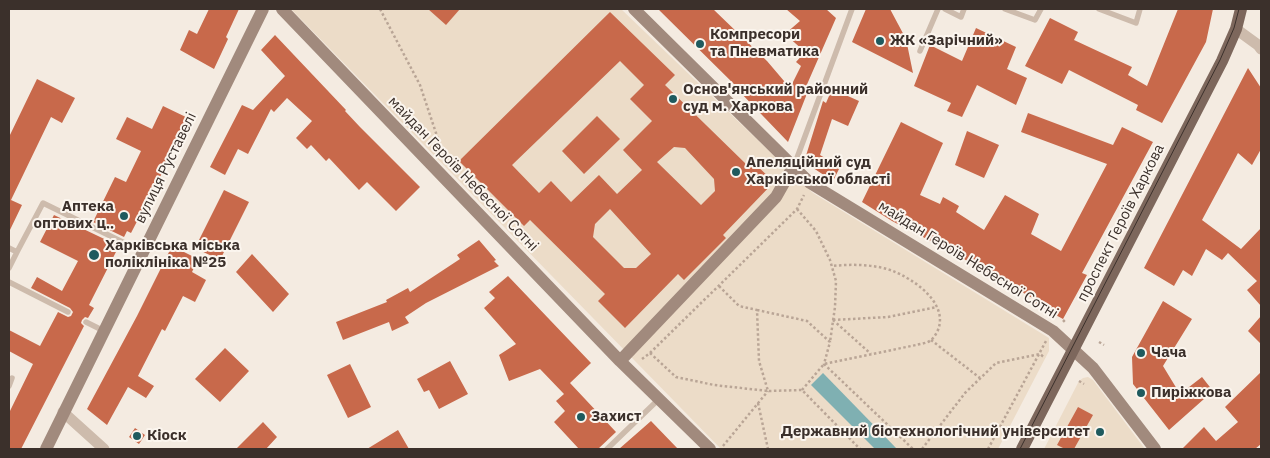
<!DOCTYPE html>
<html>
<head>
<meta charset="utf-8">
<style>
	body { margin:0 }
	#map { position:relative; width:1270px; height:458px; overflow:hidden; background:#f4ebe1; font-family:"IBM Plex Sans",sans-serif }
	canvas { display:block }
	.frame { position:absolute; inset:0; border:10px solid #3b302b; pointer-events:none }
</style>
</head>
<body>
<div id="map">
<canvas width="1270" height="458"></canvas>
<div class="frame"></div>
</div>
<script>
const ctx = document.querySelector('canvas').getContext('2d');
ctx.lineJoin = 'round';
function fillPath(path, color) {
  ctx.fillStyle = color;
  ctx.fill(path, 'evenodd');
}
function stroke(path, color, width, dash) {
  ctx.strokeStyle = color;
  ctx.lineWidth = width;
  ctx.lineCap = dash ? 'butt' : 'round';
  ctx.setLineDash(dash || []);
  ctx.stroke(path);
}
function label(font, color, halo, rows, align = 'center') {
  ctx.font = font + ' "IBM Plex Sans",sans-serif';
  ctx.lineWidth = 4;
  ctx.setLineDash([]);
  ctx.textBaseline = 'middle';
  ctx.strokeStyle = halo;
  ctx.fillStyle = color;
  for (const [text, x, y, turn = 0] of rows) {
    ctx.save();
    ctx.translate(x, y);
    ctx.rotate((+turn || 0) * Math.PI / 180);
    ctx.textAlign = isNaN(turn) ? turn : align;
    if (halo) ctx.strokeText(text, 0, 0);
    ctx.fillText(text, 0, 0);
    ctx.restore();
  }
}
fillPath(new Path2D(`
	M291,9H621L813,193L1049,338V351L998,449H721Z
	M1088,377L1093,380L1145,449H1044L1079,381L1083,378Z`), '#ecdcc8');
fillPath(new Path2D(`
	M823,373L897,449H875L811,385Z`), '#7fb0b2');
fillPath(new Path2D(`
	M209,9H239L226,37L228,39L214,69L180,50L189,30L197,34Z
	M428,9H460L446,25Z
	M658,9H713L767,61L790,88L801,66L796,62L805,52L785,34L800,21L786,9H826L836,18L805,89L808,91L788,142L738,90L739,89Z
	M866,9H890L906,39L913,73L852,42Z
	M1178,9H1213L1206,42L1162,123L1136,110L1138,105L1069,70L1062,84L1025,66L1050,18L1078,32L1074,40L1132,67L1128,75L1147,86Z
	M610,12L675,75L665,85L747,165L751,160L774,182L723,235L726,238L684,280L678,274L625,328L598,301L605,294L530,220L524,226L459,161ZM620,61L644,85L630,99L652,121L623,150L642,170L617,194L599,175L571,202L551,181L539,193L512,165ZM674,147L685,148L714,179L715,191L701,205L657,162ZM610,209L651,254L636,268H624L593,237L595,224Z
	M976,28L1016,47L1007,69L1027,78L1016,105L977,85L962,117L947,111L951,103L914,86L930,45L962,61Z
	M275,35L346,110L345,111L360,127L420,187L396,211L367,182L359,190L329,158L326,161L311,145L307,149L296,138L312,121L287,98L274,112L271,109L248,154L238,149L225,175L210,167L242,105L253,110L285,76L261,50Z
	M1248,68L1261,88V149L1252,165L1238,153L1202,220L1241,249L1261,228V306L1247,290L1257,281L1228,253L1222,260L1206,249L1192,276L1183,270L1174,286L1144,268Z
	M37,79L75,98L62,123L51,117L11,200L22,205L9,232V137Z
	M832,89L859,101L848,126L832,119L820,155L840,167L833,181L804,162L823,101L826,103Z
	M163,106L190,119L131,233L127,231L124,237L93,222L115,177L126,182L141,151L116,139L127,117L152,129Z
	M1028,113L1113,145L1122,127L1153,142L1082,273L1087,275L1063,319L1032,302L1034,299L948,250L892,221L862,202L901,122L943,143L920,195L940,204L943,197L959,206L956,212L984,230L1005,195L1039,214L1031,234L1061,251L1107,164L1021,132Z
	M597,116L620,139L584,174L562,151Z
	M967,131L999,145L984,178L955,165Z
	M224,190L249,202L220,260L195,248Z
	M54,215L119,246L89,305L94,308L88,318L85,317L82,320L81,323L84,326L21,449H9V413L33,364L9,351V330L40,346L58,312L68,317L71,316L73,312L70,308L31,288L37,277L62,291L78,261L40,242Z
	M479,240L496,260L494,261L499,266L426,303L405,317L409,323L392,331L389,322L343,340L336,322L387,302L386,300L408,288L410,292L460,259L457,255Z
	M172,246L198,259L192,272L206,280L195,302L183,296L165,331L162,329L138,376L154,386L146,398L128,387L107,425L87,409L137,316Z
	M252,254L289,294L273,312L236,272Z
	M508,276L591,363L570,383L616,432L598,449H579L554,422L565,411L556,401L564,394L540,369L509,381L499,355L516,344L484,308L495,298L489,292Z
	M1163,301L1192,319L1163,366L1180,394L1202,377L1213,391L1169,430L1133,384L1132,357Z
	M1261,316V344L1248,331Z
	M225,348L249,371L220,402L195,379Z
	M450,361L468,394L439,409L429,390L424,392L417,379Z
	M350,364L371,407L348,418L327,375Z
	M1261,372V444L1255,449H1182L1204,427L1216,441L1238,422L1225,407Z
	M1078,407L1093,415L1074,449H1065L1057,445Z
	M651,421L678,449H619Z
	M263,422L277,437L266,449H236Z
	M135,428L145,435L139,444L129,437Z
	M398,430L409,449H367Z`), '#c8694b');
stroke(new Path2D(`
	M380,9L420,85L443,154
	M797,209L816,231L830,260L836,281L835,307L830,342
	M719,286L739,306L757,310L759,361L768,391L802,390L860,449
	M757,310L807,321L830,342L824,364L913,449
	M833,320L888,317L937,307
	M833,320L871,354
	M1063,320L1065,322
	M931,340L980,378
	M1099,342L1104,345
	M650,353L676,377L714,385L768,391
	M642,359L650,353L797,209L804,195
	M1079,381L1084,384
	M802,390L824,364L916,345C920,344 928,343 931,340C934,338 938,331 939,327C946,301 913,279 893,271C874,264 852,264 832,266
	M758,403L768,449
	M723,446L768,391
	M922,449L965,393L996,363L1040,354L1045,358
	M988,449L1046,341`), '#b9a596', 2.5, [2.5, 2.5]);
stroke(new Path2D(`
	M945,9L961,17L964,9
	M1005,9L1035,20L1041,9
	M1099,9L1136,23L1140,9
	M920,51L938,9
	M794,166L852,9
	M9,248L17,252L43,203L143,252
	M9,268L17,252
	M9,282L68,312
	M86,322L104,331
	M9,386L12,378
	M607,449L659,399`), '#cdbbac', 5.5);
stroke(new Path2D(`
	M1236,29L1258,45L1261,49
	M63,412L104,449`), '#cdbbac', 11);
stroke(new Path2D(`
	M282,9L620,361L710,449
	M634,9L810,183L1053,331L1093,368L1155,449
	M620,361L776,197L793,167
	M46,449L263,9`), '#a18a7d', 12);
stroke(new Path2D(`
	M1022,449L1222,61L1236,29L1241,9`), '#7d675c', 12);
stroke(new Path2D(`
	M1020,449L1220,60L1234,28L1239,9`), '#3b302b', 1);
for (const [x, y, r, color] of [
	[880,41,5,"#1f5a5e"],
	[700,44,5,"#1f5a5e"],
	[673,99,5,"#1f5a5e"],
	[736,172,5,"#1f5a5e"],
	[124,216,5,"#1f5a5e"],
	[94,255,6,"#1f5a5e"],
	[1141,353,5,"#1f5a5e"],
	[1141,393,5,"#1f5a5e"],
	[581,417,5,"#1f5a5e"],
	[1100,432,5,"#1f5a5e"],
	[137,436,5,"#1f5a5e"]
]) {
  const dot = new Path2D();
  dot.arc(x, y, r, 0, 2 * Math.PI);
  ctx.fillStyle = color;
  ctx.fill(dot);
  stroke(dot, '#fbf5ee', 2);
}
label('bold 15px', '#3b302b', '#fbf5ee', [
	["Компресори",710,35],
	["та Пневматика",710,52],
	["ЖК «Зарічний»",890,41],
	["Основ'янський районний",683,90],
	["суд м. Харкова",683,107],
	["Апеляційний суд",746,163],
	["Харківської області",746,180],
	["Аптека",114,207,"right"],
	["оптових ц‥",114,224,"right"],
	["Харківська міська",105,246],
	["поліклініка №25",105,263],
	["Чача",1151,353],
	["Пиріжкова",1151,393],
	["Захист",591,417],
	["Державний біотехнологічний університет",1090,432,"right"],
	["Кіоск",147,436]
], 'left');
label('15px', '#3b302b', '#fbf5ee', [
	["вулиця Руставелі",166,168,-64],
	["майдан Героїв Небесної Сотні",463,174,46],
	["проспект Героїв Харкова",1121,223,-63],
	["майдан Героїв Небесної Сотні",968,260,32]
]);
</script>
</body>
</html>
